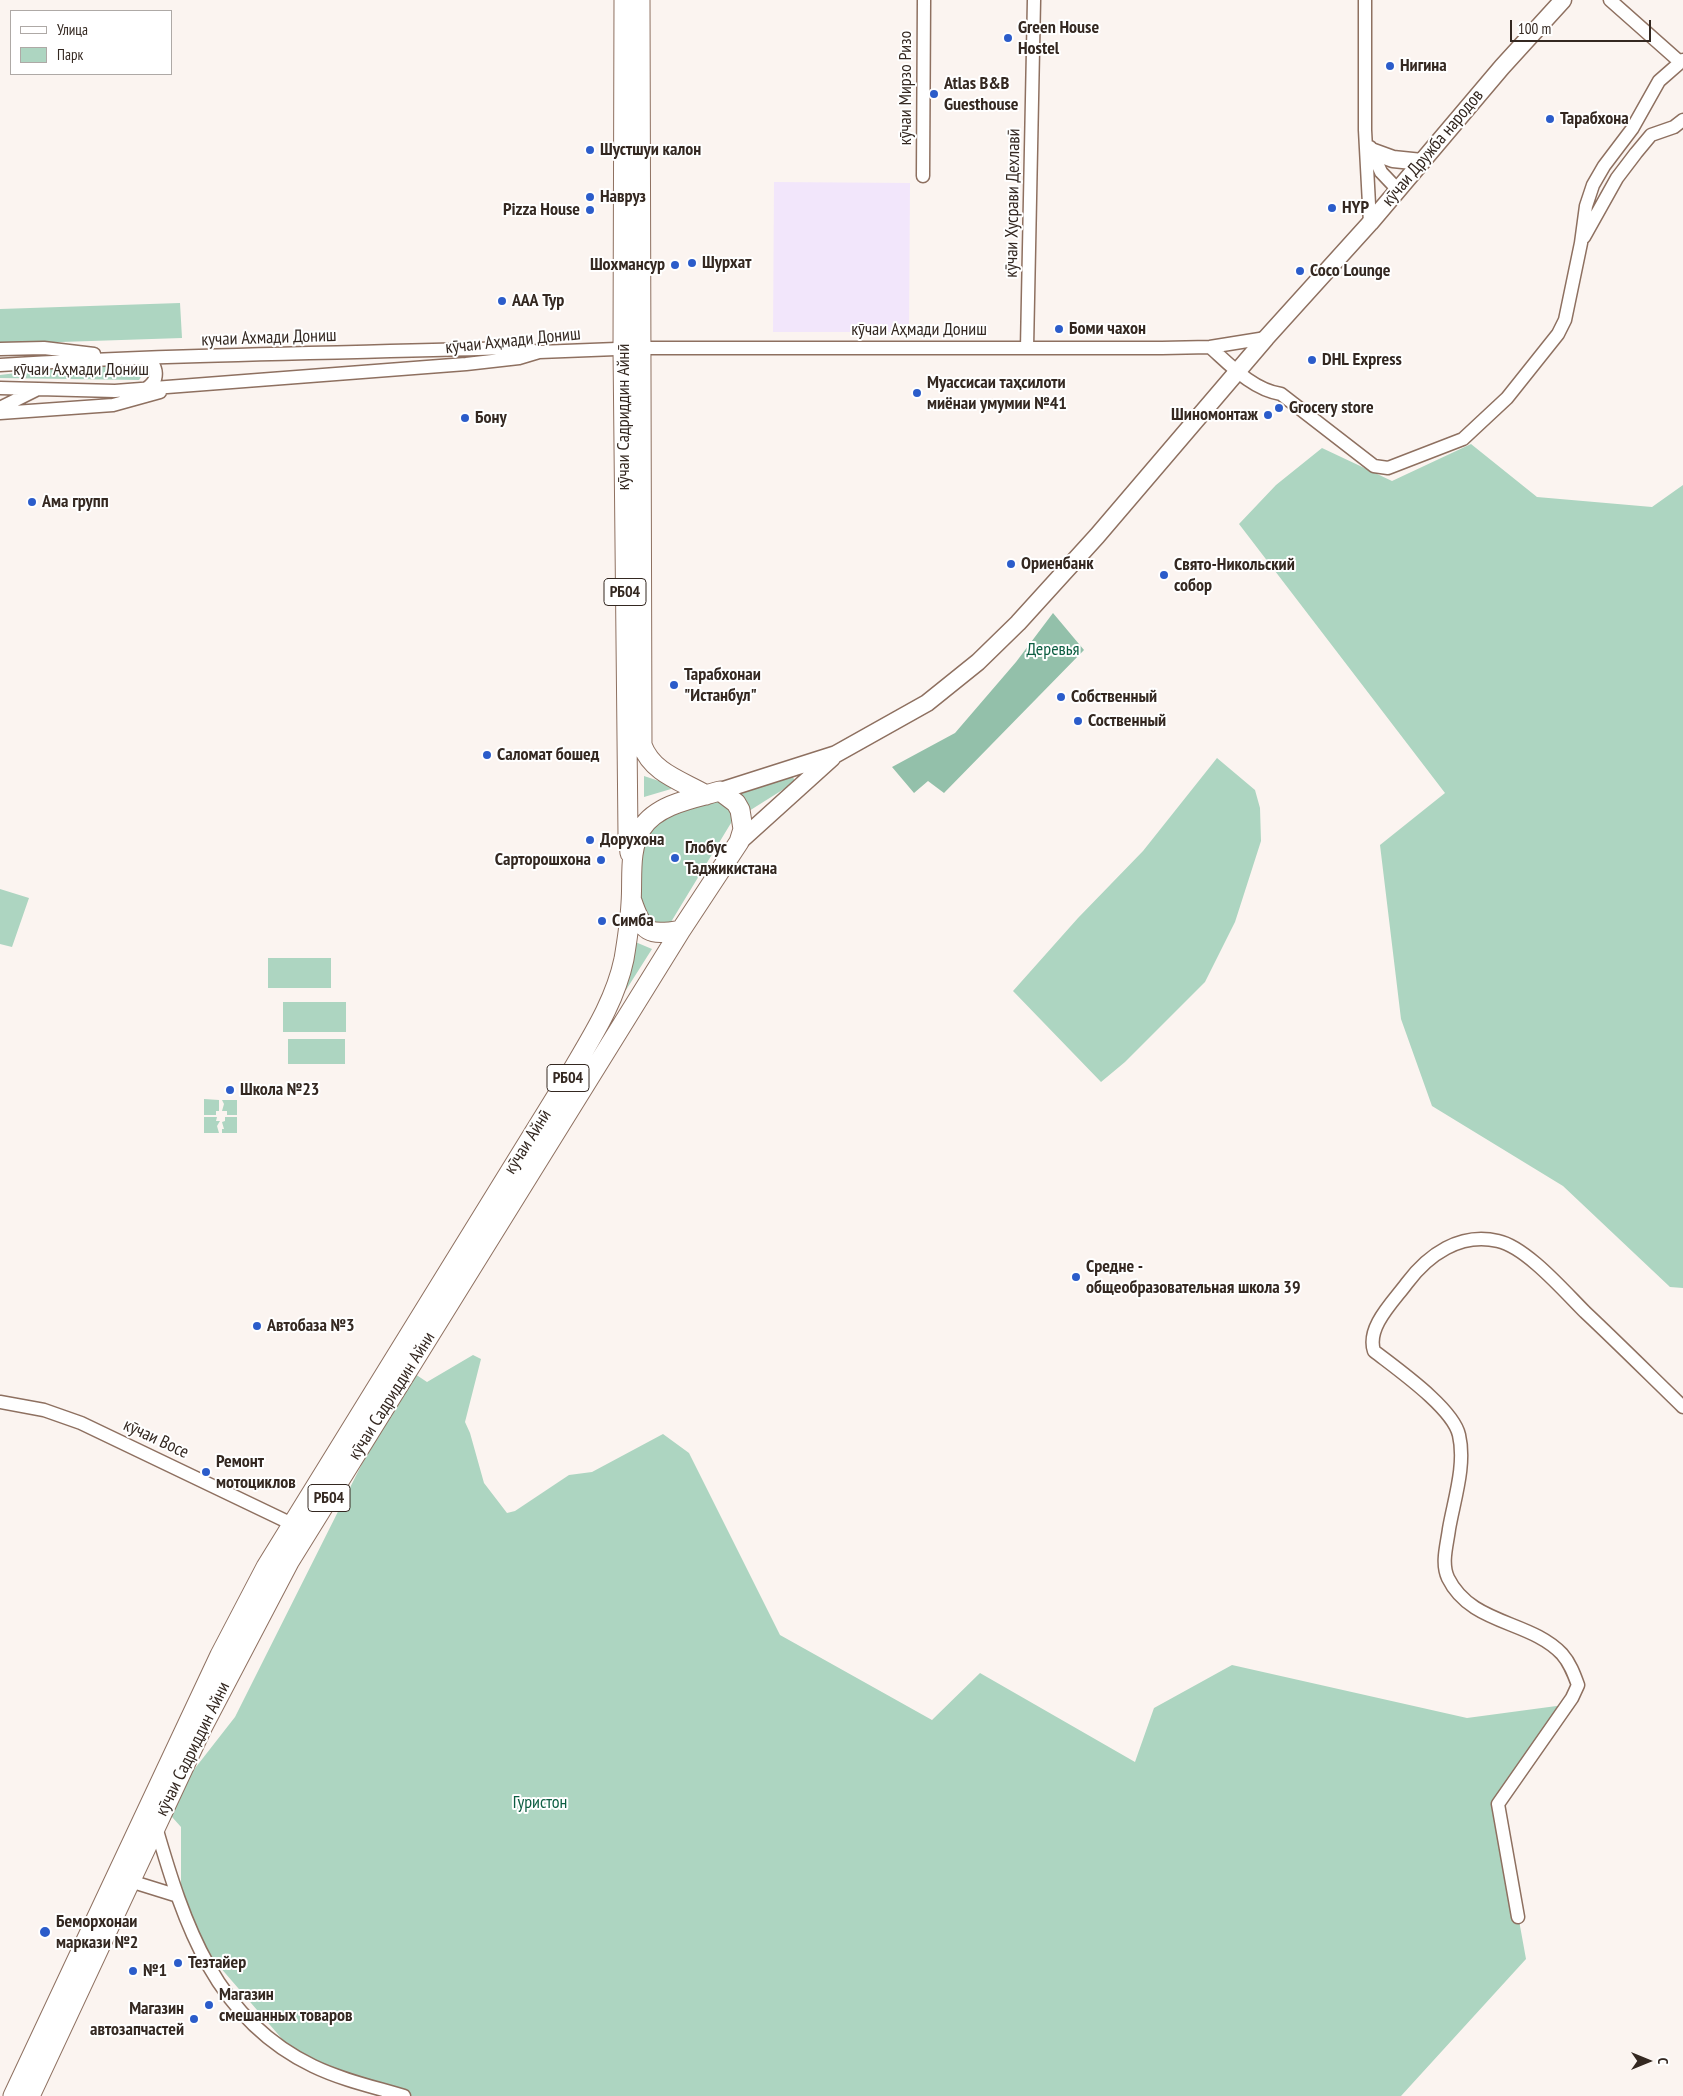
<!DOCTYPE html>
<html>
<head>
<meta charset="utf-8">
<style>
	body { margin:0 }
	#map { position:relative; width:1683px; height:2096px; overflow:hidden; background:#fbf4f0; font-family:"PT Sans Narrow",sans-serif }
	canvas { display:block }
	.legend { position:absolute; left:10px; top:10px; width:162px; height:65px; box-sizing:border-box; background:#fff; border:1px solid #aea9a6; margin:0; padding:6px 9px; list-style:none; font-size:15px; color:#342821 }
	.legend li { display:flex; align-items:center; gap:10px; height:25px }
	.legend b { width:25px; border:1px solid #aea9a6 }
	.north { position:absolute; left:1623px; top:2036px; width:50px; height:50px; -webkit-text-stroke:4px #fff; paint-order:stroke; rotate:90deg; font-size:14px; font-weight:700; line-height:20px; text-align:center; color:#342821 }
	.north::after { content:''; display:block; margin:auto; width:18px; height:22px; background:#342821; clip-path:polygon(50% 0,100% 100%,50% 72%,0 100%) }
	.scale { position:absolute; left:1510px; top:20px; width:141px; height:22px; box-sizing:border-box; border:2px solid #342821; border-top:0; padding-left:6px; font-size:15px; line-height:18px; white-space:nowrap; color:#342821; -webkit-text-stroke:4px #fff; paint-order:stroke }
</style>
</head>
<body>
<div id="map">
<canvas width="1683" height="2096"></canvas>
<ul class="legend">
<li><b style="height:6px;background:#fff"></b>Улица</li>
<li><b style="height:14px;background:#add5c1"></b>Парк</li>
</ul>
<div class="north">С</div>
<div class="scale">100 m</div>
</div>
<script>
const ctx = document.querySelector('canvas').getContext('2d');
ctx.lineJoin = 'round';
function fillPath(path, color) {
  ctx.fillStyle = color;
  ctx.fill(path, 'evenodd');
}
function stroke(path, color, width, dash) {
  ctx.strokeStyle = color;
  ctx.lineWidth = width;
  ctx.lineCap = dash ? 'butt' : 'round';
  ctx.setLineDash(dash || []);
  ctx.stroke(path);
}
function label(font, color, halo, rows, align = 'center') {
  ctx.font = font + ' "PT Sans Narrow",sans-serif';
  ctx.lineWidth = 4;
  ctx.setLineDash([]);
  ctx.textBaseline = 'middle';
  ctx.strokeStyle = halo;
  ctx.fillStyle = color;
  for (const [text, x, y, turn = 0] of rows) {
    ctx.save();
    ctx.translate(x, y);
    ctx.rotate((+turn || 0) * Math.PI / 180);
    ctx.textAlign = isNaN(turn) ? turn : align;
    if (halo) ctx.strokeText(text, 0, 0);
    ctx.fillText(text, 0, 0);
    ctx.restore();
  }
}
fillPath(new Path2D(`
	M774,182L910,183L909,332H773Z`), '#f2e6fb');
fillPath(new Path2D(`
	M180,303L182,338L0,344V309Z
	M123,360H137L144,365L145,371L139,380L0,378V375Z
	M1471,444L1537,497L1652,507L1683,485V1288L1670,1287L1563,1186L1432,1106L1401,1019L1380,845L1445,793L1239,524L1276,485L1322,448L1392,481Z
	M1217,758L1255,790L1260,808L1261,841L1235,922L1205,982L1125,1062L1101,1082L1013,991L1078,918L1143,851Z
	M644,776L671,785V789L644,797Z
	M793,777L795,782L749,811L740,790Z
	M715,799L725,804L732,813L731,823L671,922L658,923L639,914L643,837L661,816Z
	M0,889L29,898L12,947L0,944Z
	M633,941L652,949L626,990L622,988Z
	M268,958H331V988H268Z
	M283,1002H346V1032H283Z
	M288,1039H345V1064H288Z
	M204,1099L219,1100V1111H216V1115H204Z
	M222,1100H237V1115H227V1111H222L224,1104Z
	M204,1117H217L216,1121H220L217,1126L219,1133H204Z
	M225,1117H237V1133H222V1129H224L222,1122L225,1121Z
	M473,1355L481,1359L465,1422L470,1433L484,1483L507,1513L515,1511L569,1475L592,1472L663,1434L689,1453L780,1635L932,1720L980,1673L1135,1762L1154,1708L1232,1665L1467,1718L1564,1705L1499,1810L1526,1959L1401,2096H412L308,2069L181,1922V1827L164,1808L235,1717L409,1370L427,1382Z`), '#add5c1');
fillPath(new Path2D(`
	M1053,613L1084,650L944,793L928,781L914,793L892,767L955,733L1016,662Z`), '#93c0aa');
const minor = new Path2D(`
	M1365,0V130L1370,223
	M1610,0L1680,62
	M1370,147L1381,172L1398,190
	M923,176L924,0
	M1584,237L1617,178L1636,153L1651,135L1674,127L1683,120
	M1210,347C1230,365 1253,390 1281,394L1374,466L1388,468L1463,439L1507,398L1558,334L1565,320L1581,243L1586,206L1593,185L1604,166L1632,129L1659,81L1683,60
	M1027,348L1034,0
	M0,349L44,348L94,354
	M144,358C159,365 160,381 145,389
	M0,365C171,354 342,353 513,348L534,351
	M0,388L115,391L466,364L519,358L539,352L642,348H1162L1210,347L1266,338
	M0,408L38,389
	M0,413L113,405L160,392
	M0,1402L44,1410L81,1423L292,1524
	M156,1827C184,1924 215,2019 313,2066C342,2080 374,2087 404,2096
	M130,1881L175,1895
	M1518,1917L1498,1804L1572,1698L1578,1685C1574,1674 1570,1663 1562,1654C1530,1620 1471,1625 1448,1578C1441,1563 1447,1545 1449,1529C1454,1500 1466,1465 1459,1435C1453,1408 1397,1369 1374,1351C1366,1327 1394,1301 1407,1283C1428,1255 1460,1232 1498,1241C1526,1247 1564,1291 1585,1312C1618,1343 1650,1375 1683,1407`);
const major = new Path2D(`
	M1371,151L1393,159L1422,162
	M720,791L836,754L927,703L978,662L1018,623L1097,536L1266,338L1370,223L1502,67L1563,0
	M739,842L832,758`);
const highway = new Path2D(`
	M624,0L623,349L628,835L630,853
	M640,0L642,745C652,773 682,781 706,795
	M13,2096L220,1655L266,1567L569,1076C591,1038 615,1002 624,959C627,941 630,921 631,903C633,879 628,850 642,828C657,804 695,798 720,791L736,803L740,810L743,829L739,842L681,930C648,936 643,933 632,901
	M30,2096L203,1726L289,1562L681,930`);
stroke(minor, '#8e7060', 15);
stroke(major, '#8e7060', 19);
stroke(highway, '#8e7060', 21);
stroke(minor, '#fff', 12);
stroke(major, '#fff', 16);
stroke(highway, '#fff', 19);
for (const [x, y, r, color] of [
	[1008,38,5,"#2b5cca"],
	[1390,66,5,"#2b5cca"],
	[934,94,5,"#2b5cca"],
	[1550,119,5,"#2b5cca"],
	[590,150,5,"#2b5cca"],
	[590,197,5,"#2b5cca"],
	[1332,208,5,"#2b5cca"],
	[590,210,5,"#2b5cca"],
	[692,263,5,"#2b5cca"],
	[675,265,5,"#2b5cca"],
	[1300,271,5,"#2b5cca"],
	[502,301,5,"#2b5cca"],
	[1059,329,5,"#2b5cca"],
	[1312,360,5,"#2b5cca"],
	[917,393,5,"#2b5cca"],
	[1279,408,5,"#2b5cca"],
	[1268,415,5,"#2b5cca"],
	[465,418,5,"#2b5cca"],
	[32,502,5,"#2b5cca"],
	[1011,564,5,"#2b5cca"],
	[1164,575,5,"#2b5cca"],
	[674,685,5,"#2b5cca"],
	[1061,697,5,"#2b5cca"],
	[1078,721,5,"#2b5cca"],
	[487,755,5,"#2b5cca"],
	[590,840,5,"#2b5cca"],
	[675,858,5,"#2b5cca"],
	[601,860,5,"#2b5cca"],
	[602,921,5,"#2b5cca"],
	[230,1090,5,"#2b5cca"],
	[1076,1277,5,"#2b5cca"],
	[257,1326,5,"#2b5cca"],
	[206,1472,5,"#2b5cca"],
	[45,1932,6,"#2b5cca"],
	[178,1963,5,"#2b5cca"],
	[133,1971,5,"#2b5cca"],
	[209,2005,5,"#2b5cca"],
	[194,2019,5,"#2b5cca"]
]) {
  const dot = new Path2D();
  dot.arc(x, y, r, 0, 2 * Math.PI);
  ctx.fillStyle = color;
  ctx.fill(dot);
  stroke(dot, '#fff', 2);
}
for (const [x, y, w] of [
	[625,592,42],
	[568,1078,42],
	[329,1498,42]
]) {
  const box = new Path2D();
  box.roundRect(x - w / 2, y - 13.5, w, 27, 4);
  ctx.fillStyle = '#fff';
  ctx.fill(box);
  stroke(box, '#342821', 1);
}
label('bold 16px', '#342821', null, [
	["РБ04",625,592],
	["РБ04",568,1078],
	["РБ04",329,1498]
]);
label('bold 18px', '#342821', '#fff', [
	["Green House",1018,28],
	["Hostel",1018,49],
	["Нигина",1400,66],
	["Atlas B&B",944,84],
	["Guesthouse",944,105],
	["Тарабхона",1560,119],
	["Шустшуи калон",600,150],
	["Навруз",600,197],
	["HYP",1342,208],
	["Pizza House",580,210,"right"],
	["Шурхат",702,263],
	["Шохмансур",665,265,"right"],
	["Coco Lounge",1310,271],
	["ААА Тур",512,301],
	["Боми чахон",1069,329],
	["DHL Express",1322,360],
	["Муассисаи таҳсилоти",927,383],
	["миёнаи умумии №41",927,404],
	["Grocery store",1289,408],
	["Шиномонтаж",1258,415,"right"],
	["Бону",475,418],
	["Ама групп",42,502],
	["Ориенбанк",1021,564],
	["Свято-Никольский",1174,565],
	["собор",1174,586],
	["Тарабхонаи",684,675],
	["\"Истанбул\"",684,696],
	["Собственный",1071,697],
	["Соственный",1088,721],
	["Саломат бошед",497,755],
	["Дорухона",600,840],
	["Глобус",685,848],
	["Таджикистана",685,869],
	["Сарторошхона",591,860,"right"],
	["Симба",612,921],
	["Школа №23",240,1090],
	["Средне -",1086,1267],
	["общеобразовательная школа 39",1086,1288],
	["Автобаза №3",267,1326],
	["Ремонт",216,1462],
	["мотоциклов",216,1483],
	["Беморхонаи",56,1922],
	["маркази №2",56,1943],
	["Тезтайер",188,1963],
	["№1",143,1971],
	["Магазин",219,1995],
	["смешанных товаров",219,2016],
	["Магазин",184,2009,"right"],
	["автозапчастей",184,2030,"right"]
], 'left');
label('18px', '#342821', '#fff', [
	["кӯчаи Мирзо Ризо",906,88,-90],
	["кӯчаи Дружба народов",1433,148,-50],
	["кӯчаи Хусрави Дехлавӣ",1013,203,-89],
	["кӯчаи Аҳмади Дониш",919,330],
	["кучаи Ахмади Дониш",269,338,-2],
	["кӯчаи Аҳмади Дониш",513,341,-6],
	["кӯчаи Аҳмади Дониш",81,370],
	["кӯчаи Садриддин Айнӣ",624,417,-90],
	["кӯчаи Айнӣ",528,1142,-58],
	["кӯчаи Садриддин Айни",392,1396,-58],
	["кӯчаи Восе",156,1439,25],
	["кӯчаи Садриддин Айни",193,1749,-64]
]);
label('18px', '#0d5e42', '#fff', [
	["Деревья",1053,650],
	["Гуристон",540,1803]
]);
</script>
</body>
</html>
